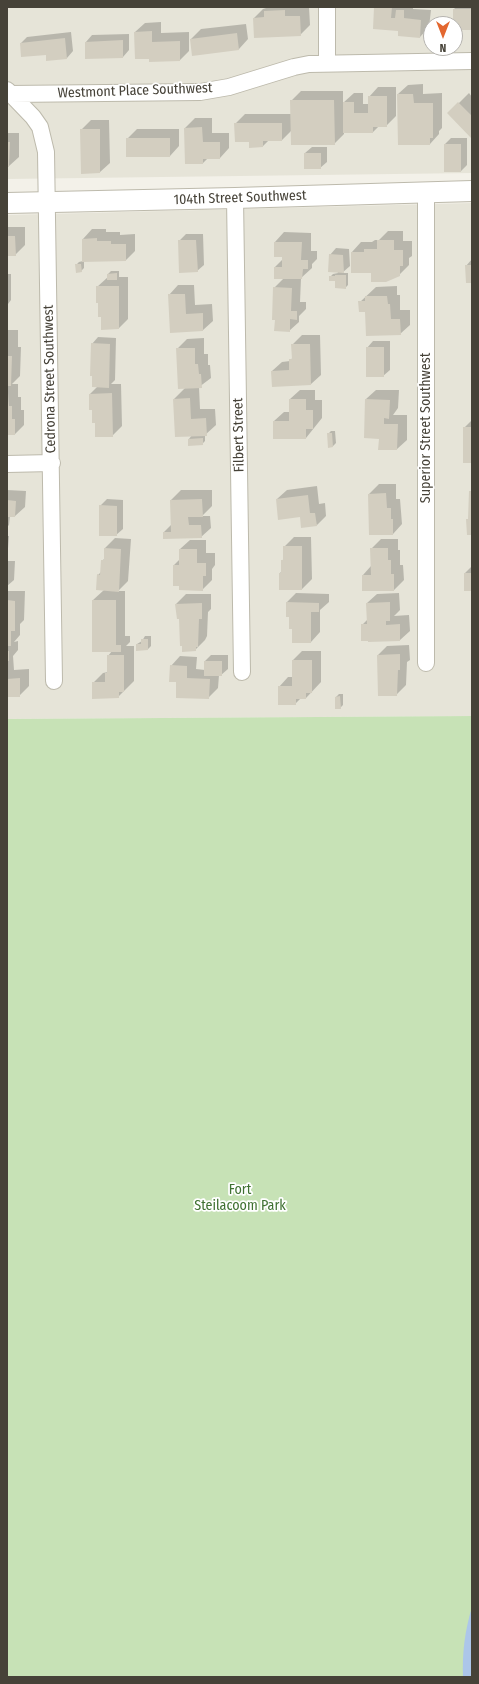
<!DOCTYPE html>
<html>
<head>
<meta charset="utf-8">
<style>
	body { margin:0 }
	#map { position:relative; width:479px; height:1684px; overflow:hidden; background:#f3f1e9; font-family:"Fira Sans Condensed",sans-serif }
	canvas { display:block }
	.frame { position:absolute; inset:0; border:8px solid #464238; pointer-events:none }
	.north { position:absolute; left:423px; top:16px; width:40px; height:40px; box-sizing:border-box; background:#fff; border:1px solid #b5b3af; border-radius:50%; rotate:180deg; font-size:11px; font-weight:700; line-height:16px; text-align:center; color:#464238 }
	.north::after { content:''; display:block; margin:auto; width:14px; height:18px; background:#e3672f; clip-path:polygon(50% 0,100% 100%,50% 72%,0 100%) }
</style>
</head>
<body>
<div id="map">
<canvas width="479" height="1684"></canvas>
<div class="frame"></div>
<div class="north">N</div>
</div>
<script>
const ctx = document.querySelector('canvas').getContext('2d');
ctx.lineJoin = 'round';
function fillPath(path, color) {
  ctx.fillStyle = color;
  ctx.fill(path, 'evenodd');
}
function stroke(path, color, width, dash) {
  ctx.strokeStyle = color;
  ctx.lineWidth = width;
  ctx.lineCap = dash ? 'butt' : 'round';
  ctx.setLineDash(dash || []);
  ctx.stroke(path);
}
function label(font, color, halo, rows, align = 'center') {
  ctx.font = font + ' "Fira Sans Condensed",sans-serif';
  ctx.lineWidth = 3.5;
  ctx.setLineDash([]);
  ctx.textBaseline = 'middle';
  ctx.strokeStyle = halo;
  ctx.fillStyle = color;
  for (const [text, x, y, turn = 0] of rows) {
    ctx.save();
    ctx.translate(x, y);
    ctx.rotate((+turn || 0) * Math.PI / 180);
    ctx.textAlign = isNaN(turn) ? turn : align;
    if (halo) ctx.strokeText(text, 0, 0);
    ctx.fillText(text, 0, 0);
    ctx.restore();
  }
}
fillPath(new Path2D(`
	M7,7H472V173L7,179ZM431,24H455V48H431Z
	M472,203V716L7,719V215Z`), '#e6e4d8');
fillPath(new Path2D(`
	M472,716V1677H7V719Z`), '#c7e2b6');
fillPath(new Path2D(`
	M472,1607V1677H463C462,1652 465,1630 472,1607Z`), '#acc6e9');
fillPath(new Path2D(`
	M269,7H309L310,25L300,35L254,18L263,9Z
	M375,7H413V9L431,10L429,27L420,37L399,30Z
	M456,7H472V29H455L454,9Z
	M161,22V33L189,32V51L180,60L150,58L135,32L145,23Z
	M246,24L248,39L239,49L191,39L201,29Z
	M71,32L73,51L67,58L21,43L27,37Z
	M129,34V50L123,57L86,58V42L92,35Z
	M423,84V94L442,93V128L439,131V134L430,144L398,94L408,85Z
	M378,87H396V116L386,126H379L373,132H344V134L334,144L291,131L282,140H269L263,146L250,141L235,124L245,114H291V101L301,91H343V103L354,93H363V104H369V97Z
	M469,93L472,97V137L449,113Z
	M195,118H212V133H229V148L220,158H208L203,163L185,128Z
	M91,120H109L110,163L100,172L82,173L81,130Z
	M137,129H179V146L170,156L127,139Z
	M7,133H19V157L9,166H7Z
	M451,138H467V165L461,171L445,144Z
	M312,147H327V162L320,168L305,153Z
	M7,227H25V245L15,255H7Z
	M92,229H106V232H120V235L135,234V251L126,260L84,261V268L81,271L76,265L79,262L83,261V239Z
	M388,231H403V241H412V256L409,258V265L399,275L372,272H352V252L361,242H372L375,240H379Z
	M284,232L311,233V251H317V259L312,264V268L301,278L300,302H306V309L299,316V322L289,331L276,319L274,288L284,278L275,267L283,259L275,242Z
	M186,234H203L204,265L197,271L179,241Z
	M336,248L349,249L350,266L342,273H348V285L345,288L330,277L333,274L338,273L330,255Z
	M472,259V282L466,266Z
	M111,271H119V277H128V319L119,328L102,316L97,287L108,277V274Z
	M7,274H11V300L8,304L7,317Z
	M178,285H194L195,305L212,304L213,321L203,330L171,332L169,295Z
	M397,286V295H400V310H410V325L400,334L366,311L360,302L376,287Z
	M7,330H18V347H21L20,376L12,384H18V397H21V410H24V425L15,434H7Z
	M302,335H320L321,375L311,384L273,386L272,371L282,362L290,361L293,357L292,345Z
	M98,337L116,338L115,380L111,384H121L122,426L112,436L96,422L90,394L98,386L92,344Z
	M204,338V354H208V365H210L211,378L199,387L200,409H215L216,425L205,435V441L202,444L189,439L192,435L174,399L185,388L177,349L187,339Z
	M373,341H390V370L383,376L367,348Z
	M300,390H315V400H322V418L306,438L274,421L284,412H290V399Z
	M376,390H399L398,408L393,415H407V440L397,449H379L380,438L366,399Z
	M472,420V462L464,428Z
	M331,431H335L336,443L333,446L329,447L328,434Z
	M379,484H396V499H400L402,524L393,534L369,494Z
	M317,486L319,504L325,503L326,516L317,525L277,499L287,490Z
	M7,490L26,491L25,507L15,516H10L9,525L7,527Z
	M181,490H212V506L202,516H210L211,528L201,537L164,538V532L172,524L171,500Z
	M107,499L123,500V529L116,535L100,506Z
	M7,536H9L7,561H15L14,580L7,586Z
	M294,537H311L312,579L302,589L280,573L282,571V561L284,558V547Z
	M115,538L131,539L128,581L118,591H125V636H130V642L126,646H134V681L118,697L93,683L103,673L108,672V656L112,651L93,600L104,590L98,575L101,572L102,561L105,558V548Z
	M381,539H398V550H400V565H403L404,580L394,590L363,575L371,566V549Z
	M190,540H206V553H215V565L212,569V580L202,590L174,565L180,559V549Z
	M472,566V590L465,573Z
	M7,591H25L24,620L20,624V635L14,642L18,641V650L13,656L14,670L29,669V686L19,696H7Z
	M296,593L329,594V602L320,610V632L311,642L293,628L290,616L287,602Z
	M399,593L400,610L394,616L409,615L410,631L400,640L369,641L362,625L368,619L367,603L377,594Z
	M186,594H211V609L208,612L207,636L205,640L195,650L180,618L176,604Z
	M145,636H151V646L148,649L137,644L142,641Z
	M409,645L410,660L407,662L406,685L396,695L378,655L387,646Z
	M302,651H321V682L306,698H301L295,704L279,687L288,677H293V660Z
	M211,655H228V669L221,675H219L218,688L208,698L178,681L171,666L180,656L197,657L196,669L205,670V661Z
	M339,694H343V705L340,708L336,697Z`), '#0003');
fillPath(new Path2D(`
	M374,7H392L391,18H395L396,10H404V18L421,20L420,38L398,36V31L373,29Z
	M453,9H472V30H455V24H453Z
	M285,10V16H300L301,36L254,38L253,18L264,17V11Z
	M152,31V42L180,41V61L149,62V59H135L134,32Z
	M237,33L239,50L192,56L190,39Z
	M65,38L67,59L46,61V55L21,57L20,43Z
	M123,40V58L85,59V42Z
	M397,94H413L414,103H433V138H430V145H398Z
	M368,96H387V127H373V133H343V102H354V113H368Z
	M290,100H334L335,145H291Z
	M458,102L471,115L472,113V139L447,113Z
	M234,123H282V141H263V147L249,148V142H235Z
	M202,127L203,142H220V159H203V164H185L184,128Z
	M80,129H100V173L81,174Z
	M126,138H170V157H126Z
	M7,142H10L9,167H7Z
	M444,144H461V172H444Z
	M304,153H321V169H304Z
	M7,236H15L16,256H7Z
	M97,238V241H111V244H126V261L82,262V239Z
	M178,240H196L198,272L179,273Z
	M377,240H394V250H403V266H400V276L386,282H371V273H351V252H364V249H377Z
	M274,242H302L301,260H308V269H303L302,279H274V267H282V257H274Z
	M329,254L343,255L344,273L328,272Z
	M75,264H81L82,272L76,273Z
	M465,265H472V283H466Z
	M117,273V280H107V274Z
	M335,275H346V289L335,288V281H329V276H335Z
	M96,286H119V329L101,330V317H98V303H96Z
	M273,287L292,288L291,311H297V320L290,319V332L274,331L275,320H272Z
	M168,294H185L186,314L203,313V331L170,333Z
	M365,296H387L388,304H390L391,319H400L401,335L366,336L365,312H359L358,301H365Z
	M91,343L110,344L109,388L92,387V376H90Z
	M291,344H310L311,385L272,387L271,371L289,370V359H292Z
	M366,347H384V377H366Z
	M176,348H195V364H198L199,374H201L202,388L178,389Z
	M7,356H12L11,386H7Z
	M7,393H8L9,406H12V419H15V435H7Z
	M112,393L113,437H95V423H92V410H89V394Z
	M190,398L191,419L206,418L207,436L175,437L173,399Z
	M289,399H306V410H313V429H306V439H273V421H289Z
	M365,399L390,400L389,419L384,418V424H398L397,450H378L379,439L364,438Z
	M463,427H472V463H463Z
	M327,433H332L333,447L328,448Z
	M203,438V445L188,446V439Z
	M469,491H472V535H467L466,519H468Z
	M386,493L387,508H391V519H393V535H369L368,494Z
	M308,495L310,513H315L317,526L301,528L300,517L278,520L276,499Z
	M202,499L203,517H188L189,525H201L202,538L163,539V532H171L170,500Z
	M7,500L16,501L15,517H7Z
	M99,505L117,506V536H99Z
	M283,546H302V590H279V573H281V560H283Z
	M104,548L121,549L119,592L96,590L97,574L100,575L101,560H104Z
	M370,548H388V560H391V574H394V591H362V575H371Z
	M179,549H197V563H206V576H203V591L179,590V586H173V565H179Z
	M464,573H472V591H464Z
	M7,600L15,601V631H11V646H7Z
	M92,600H116V645H121V652H92Z
	M286,602L319,603V612H311V643H292V629H289V617H286Z
	M390,602V621H386V625L400,624V641L368,642V641H361V624H367L366,603Z
	M202,603V619H199L198,647H196V651L182,652V646H180L179,619H177L175,604Z
	M141,639H148V650L136,651V644H141Z
	M7,651H9V661H7Z
	M400,654V670H398L397,696H378L377,655Z
	M107,655H124V692H119V698L92,699V682H105V673H107Z
	M292,660H312V693H306V699H296V705H278V686H292Z
	M204,661H222V676H204Z
	M170,665L187,666V678L210,679L209,699L176,698V682H169Z
	M20,678V697H7V679Z
	M340,696L341,709H335V697Z`), '#d3cec0');
const minor = new Path2D(`
	M327,7V63
	M7,90L33,117L40,127L46,152L54,681
	M10,94L200,92L229,87L294,67L309,64L472,61
	M235,198L242,672
	M7,464L52,463
	M426,663V192`);
const tertiary = new Path2D(`
	M7,203L235,198L472,191`);
stroke(minor, '#bdbaac', 18);
stroke(tertiary, '#bdbaac', 22);
stroke(minor, '#fff', 16);
stroke(tertiary, '#fff', 20);
label('14px', '#464238', '#fff', [
	["Westmont Place Southwest",135,91,-2],
	["104th Street Southwest",240,198,-2],
	["Cedrona Street Southwest",50,379,-91],
	["Superior Street Southwest",426,428,-90],
	["Filbert Street",239,435,-91]
]);
label('14px', '#3f7131', '#fff', [
	["Fort",240,1190],
	["Steilacoom Park",240,1206]
]);
</script>
</body>
</html>
